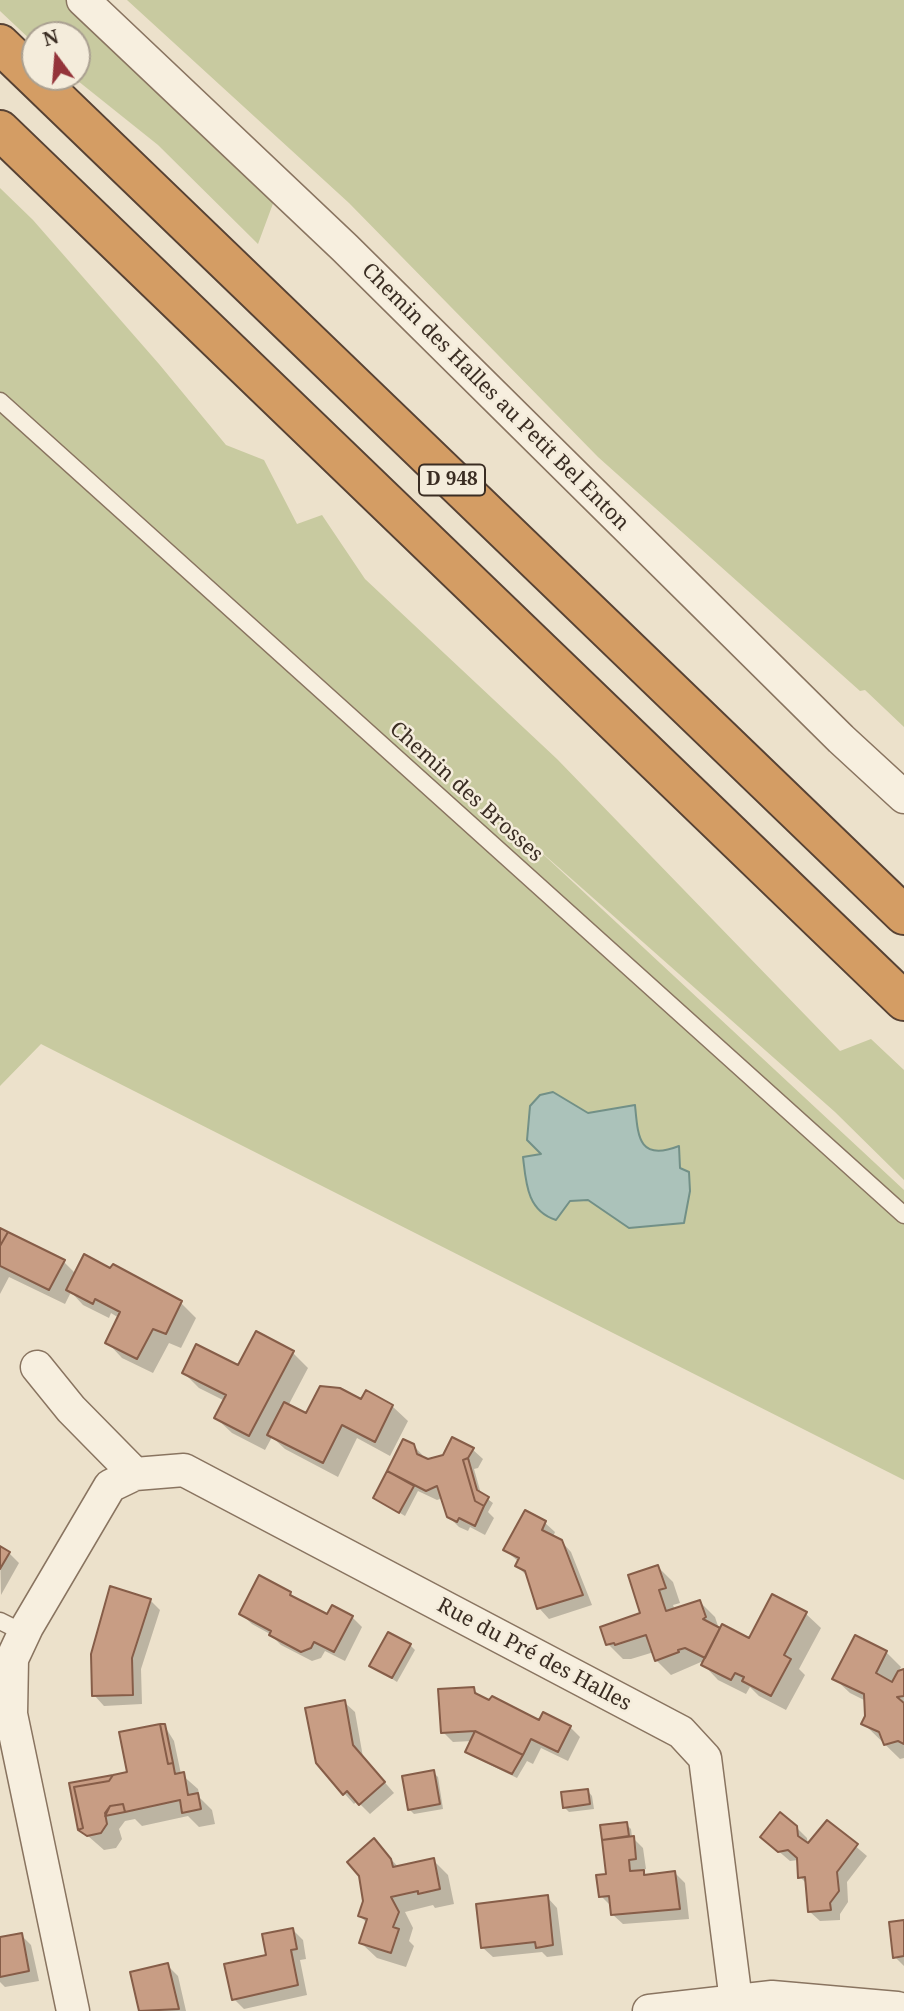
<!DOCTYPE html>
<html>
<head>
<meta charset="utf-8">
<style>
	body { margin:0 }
	#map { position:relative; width:904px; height:2011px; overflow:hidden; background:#ece1cb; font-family:"Noto Serif",serif }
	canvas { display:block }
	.north { position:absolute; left:21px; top:21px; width:70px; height:70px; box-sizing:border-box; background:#f4ecdb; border:2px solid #aaa091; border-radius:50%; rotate:344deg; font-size:19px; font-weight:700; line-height:28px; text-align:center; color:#3a2d23 }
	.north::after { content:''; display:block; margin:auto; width:24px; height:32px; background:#94343a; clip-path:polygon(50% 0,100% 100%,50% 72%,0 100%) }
</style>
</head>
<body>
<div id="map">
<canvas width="904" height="2011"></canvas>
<div class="north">N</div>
</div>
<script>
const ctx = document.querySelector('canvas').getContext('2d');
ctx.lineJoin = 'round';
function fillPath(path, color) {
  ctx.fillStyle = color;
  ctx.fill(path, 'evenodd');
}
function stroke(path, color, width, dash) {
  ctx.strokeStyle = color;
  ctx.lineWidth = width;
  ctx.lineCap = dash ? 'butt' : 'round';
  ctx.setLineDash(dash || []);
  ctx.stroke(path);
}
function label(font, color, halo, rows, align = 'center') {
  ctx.font = font + ' "Noto Serif",serif';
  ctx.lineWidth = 5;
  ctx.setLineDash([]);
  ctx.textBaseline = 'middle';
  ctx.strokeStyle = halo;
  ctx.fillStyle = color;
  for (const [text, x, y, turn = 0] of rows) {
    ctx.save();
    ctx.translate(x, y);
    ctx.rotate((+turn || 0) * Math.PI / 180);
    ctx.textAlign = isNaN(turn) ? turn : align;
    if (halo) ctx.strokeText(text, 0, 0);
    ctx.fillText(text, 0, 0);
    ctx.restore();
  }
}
fillPath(new Path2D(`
	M0,0H99L278,190L258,244L158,145L73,77H77V35H35V44L0,11Z
	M127,0H904V727L865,690L860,691L598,457L349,203Z
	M0,188L33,220L159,364L226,445L264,460L297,524L322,515L365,579L557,759L840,1051L871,1039L904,1070V1180L835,1112L531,843L904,1190V1480L41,1044L0,1086Z`), '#c8caa0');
const water = new Path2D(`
	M553,1092L588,1113L635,1105C638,1136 638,1162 679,1146L680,1168L689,1172L690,1191L684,1223L629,1228L588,1200L570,1201L556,1220C527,1211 526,1183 523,1157L541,1154L527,1140L530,1106L540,1095Z`);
fillPath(water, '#abc2ba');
stroke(water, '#729087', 2);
fillPath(new Path2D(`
	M0,1230L64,1262L76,1274L181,1303L196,1318L181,1348L169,1343L153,1373L122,1358L107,1342L119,1318L111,1313L109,1318L83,1305L71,1292L65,1304L9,1277L0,1294Z
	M256,1334L293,1353L308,1368L288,1406L307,1415L362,1401L392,1406L408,1421L390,1456L357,1438L338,1477L285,1449L272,1437L265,1450L232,1433L216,1418L225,1401L199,1388L184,1373L239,1367Z
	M413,1445L428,1461L472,1449L483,1459L478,1468L474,1469L481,1494L493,1503L488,1512L494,1518L485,1535L470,1527L468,1531L459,1527L448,1516L443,1498L437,1500L418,1491L405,1516L375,1498L394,1476L389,1471Z
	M544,1522L555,1532L553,1537L561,1541L571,1552L592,1605L549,1619L539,1608L527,1576L517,1566L519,1562L505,1550Z
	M0,1548L9,1553L19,1563L1,1595Z
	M658,1567L673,1582L680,1603L673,1605L675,1610L700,1602L715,1617L719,1629L750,1640L805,1613L821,1628L799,1669L805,1675L786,1710L759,1696L750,1687L746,1694L718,1680L701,1662L671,1675L656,1660L654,1652L631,1659H623L608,1644L643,1614Z
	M290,1593L298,1601L328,1617H352L362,1627L345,1661L325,1651L321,1658L312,1661L281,1645L270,1634L252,1624L241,1614Z
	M150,1600L160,1610L141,1669L142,1704L104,1706L94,1695Z
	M410,1645L415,1650L397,1682L372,1666Z
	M886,1652L901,1667L898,1673L904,1671V1758L900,1759L863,1723L867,1717L866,1701L850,1693L834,1678Z
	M473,1689L484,1700L540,1722L570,1727L580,1737L568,1761L541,1748L533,1764L527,1761L517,1778L472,1756L467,1751L472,1741L453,1742L443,1732Z
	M344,1702L355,1712L363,1757L394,1793L370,1814L357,1801L354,1804L344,1793Z
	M164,1725L174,1741L181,1774L198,1789L200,1798L212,1810L215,1824L199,1827L188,1816L142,1826L135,1819L125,1821L119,1829L122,1839L116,1848L104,1850L80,1829L129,1773Z
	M433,1772L438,1777L443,1809L414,1814L409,1809Z
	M588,1791L592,1796L594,1809L569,1812L564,1807Z
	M827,1822L867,1856L847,1882L848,1902L840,1914V1920L820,1921L809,1911L808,1885L800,1877L798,1860L790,1861L762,1837L796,1827L807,1838L808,1847Z
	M626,1824L631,1829L632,1837L643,1848L646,1869L641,1870L648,1876L675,1873L685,1883L689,1919L623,1924L612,1914V1907L601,1896L608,1876L602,1827Z
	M374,1840L399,1868L433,1860L448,1875L454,1904L435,1908L433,1905L405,1912L413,1928L409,1941L414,1946L406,1967L377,1958L361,1943L368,1924L360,1916L365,1901Z
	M547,1897L557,1908L563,1955L547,1957L542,1952L493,1957L482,1947Z
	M904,1922V1966L895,1957Z
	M292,1929L303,1940L306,1959L300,1960L307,1995L244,2009L234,1999Z
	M21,1935L31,1945L39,1981L5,1987L0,1982V1939Z
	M167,1965L178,1976L186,2011H141L132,1973Z`), '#0003');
const building = new Path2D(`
	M0,1228L8,1232L0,1246Z
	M8,1232L65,1260L49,1290L0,1266V1246Z
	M84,1254L110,1268L113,1264L182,1301L166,1334L153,1329L137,1359L105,1343L120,1312L95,1299L93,1304L66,1290Z
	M256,1331L294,1351L249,1436L214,1418L226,1395L182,1373L196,1344L238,1365Z
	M320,1386L340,1388L361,1399L366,1390L393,1405L375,1442L342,1425L323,1463L267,1435L284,1402L306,1413Z
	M452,1437L474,1448L468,1458L463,1460L475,1501L484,1506L475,1526L459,1518L457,1522L447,1517L437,1486L426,1491L387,1471L403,1439L414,1444L417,1454L428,1459L443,1455Z
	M468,1458L477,1490L489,1497L484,1506L475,1501L463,1460Z
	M387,1471L414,1486L399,1513L373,1498Z
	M525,1510L546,1521L542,1530L562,1540L583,1595L537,1609L525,1571L515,1566L519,1558L503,1550Z
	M0,1546L10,1552L0,1569Z
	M658,1565L666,1588L659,1590L666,1611L700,1600L706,1617L703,1619L720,1628L705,1658L685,1648L678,1650L679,1652L655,1661L646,1635L615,1645L614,1643L606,1645L600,1627L640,1613L628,1575Z
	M259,1575L291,1592L290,1595L327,1614L332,1605L353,1616L334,1652L314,1642L311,1648L301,1652L269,1635L271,1631L239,1614Z
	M110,1586L151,1599L132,1658L133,1695L92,1696L91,1654Z
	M772,1594L807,1612L784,1655L791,1659L771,1696L742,1681L744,1677L735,1673L731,1680L701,1665L722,1624L749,1638Z
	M388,1632L411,1644L392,1678L369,1666Z
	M855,1635L887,1651L876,1673L892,1682L898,1671L904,1669V1696L897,1697L904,1703V1744L898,1741L884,1745L879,1732L861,1724L865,1716L864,1694L832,1679Z
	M474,1687L475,1693L489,1700L492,1696L539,1720L543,1712L571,1726L558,1752L531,1739L523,1755L475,1731L441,1733L438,1689Z
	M345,1700L353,1745L385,1782L359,1805L347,1791L343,1795L316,1763L305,1708Z
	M160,1724H165L173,1763L168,1764Z
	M160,1724L168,1764L173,1763L175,1774L184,1772L188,1795L198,1793L201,1809L182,1813L180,1800L125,1812L123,1804L110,1806L105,1813L107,1824L101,1833L87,1836L78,1830L83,1828L74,1787L109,1781L113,1775L127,1772L119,1732Z
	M475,1731L523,1755L512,1774L465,1752Z
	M434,1770L440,1804L408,1810L402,1776Z
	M113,1775L109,1781L74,1787L83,1828L78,1830L69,1783Z
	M588,1789L590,1804L563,1808L561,1792Z
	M123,1804L125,1812L105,1816L110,1806Z
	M780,1812L797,1826L798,1836L808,1843L827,1820L858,1844L837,1872L839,1891L830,1903L831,1910L808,1912L805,1877L798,1878L797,1858L788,1850L778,1852L760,1837Z
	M627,1822L629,1836L602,1840L600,1825Z
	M634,1836L636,1859L629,1860L630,1871L644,1870V1875L675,1871L680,1909L611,1915L609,1896L599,1897L596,1875L606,1874L602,1840Z
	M374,1838L391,1859L393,1867L434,1858L440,1889L418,1894V1891L391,1897L399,1912L393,1927L399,1929L391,1953L359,1943L367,1919L358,1916L363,1901L359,1876L347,1862Z
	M548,1895L553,1945L536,1948L535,1942L481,1948L476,1904Z
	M904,1920V1956L893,1958L889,1922Z
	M293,1928L297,1949L291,1950L298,1985L232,2000L224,1964L266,1955L262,1934Z
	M22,1933L29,1971L0,1977V1937Z
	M168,1963L179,2009L139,2011L130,1972Z`);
fillPath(building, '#c89d84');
stroke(building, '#865d48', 2);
const lane = new Path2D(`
	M0,401L904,1215
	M0,1621L24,1633`);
const street = new Path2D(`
	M83,0L345,248L841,739L904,797
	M37,1367L71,1409L135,1474
	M73,2011L11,1714L12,1659L27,1627L110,1486L135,1474L184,1470L681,1732L705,1758L736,2001
	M649,2011L772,1997L897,2008L904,2010`);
const highway = new Path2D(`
	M0,44L904,915
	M0,130L904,1001`);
stroke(lane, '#897460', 19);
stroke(street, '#897460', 35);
stroke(highway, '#574234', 42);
stroke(lane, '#f7efdf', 16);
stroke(street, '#f7efdf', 32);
stroke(highway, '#d49d64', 38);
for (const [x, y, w] of [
	[452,480,66]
]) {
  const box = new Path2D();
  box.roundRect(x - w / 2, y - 15.5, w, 31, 5);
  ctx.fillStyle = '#f4ecdb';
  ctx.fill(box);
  stroke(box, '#3a2d23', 2);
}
label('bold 19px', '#3a2d23', null, [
	["D 948",452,480]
]);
label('21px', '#3a2d23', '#f4ecdb', [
	["Chemin des Halles au Petit Bel Enton",495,397,45],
	["Chemin des Brosses",466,792,42],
	["Rue du Pré des Halles",534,1655,28]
]);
</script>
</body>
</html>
